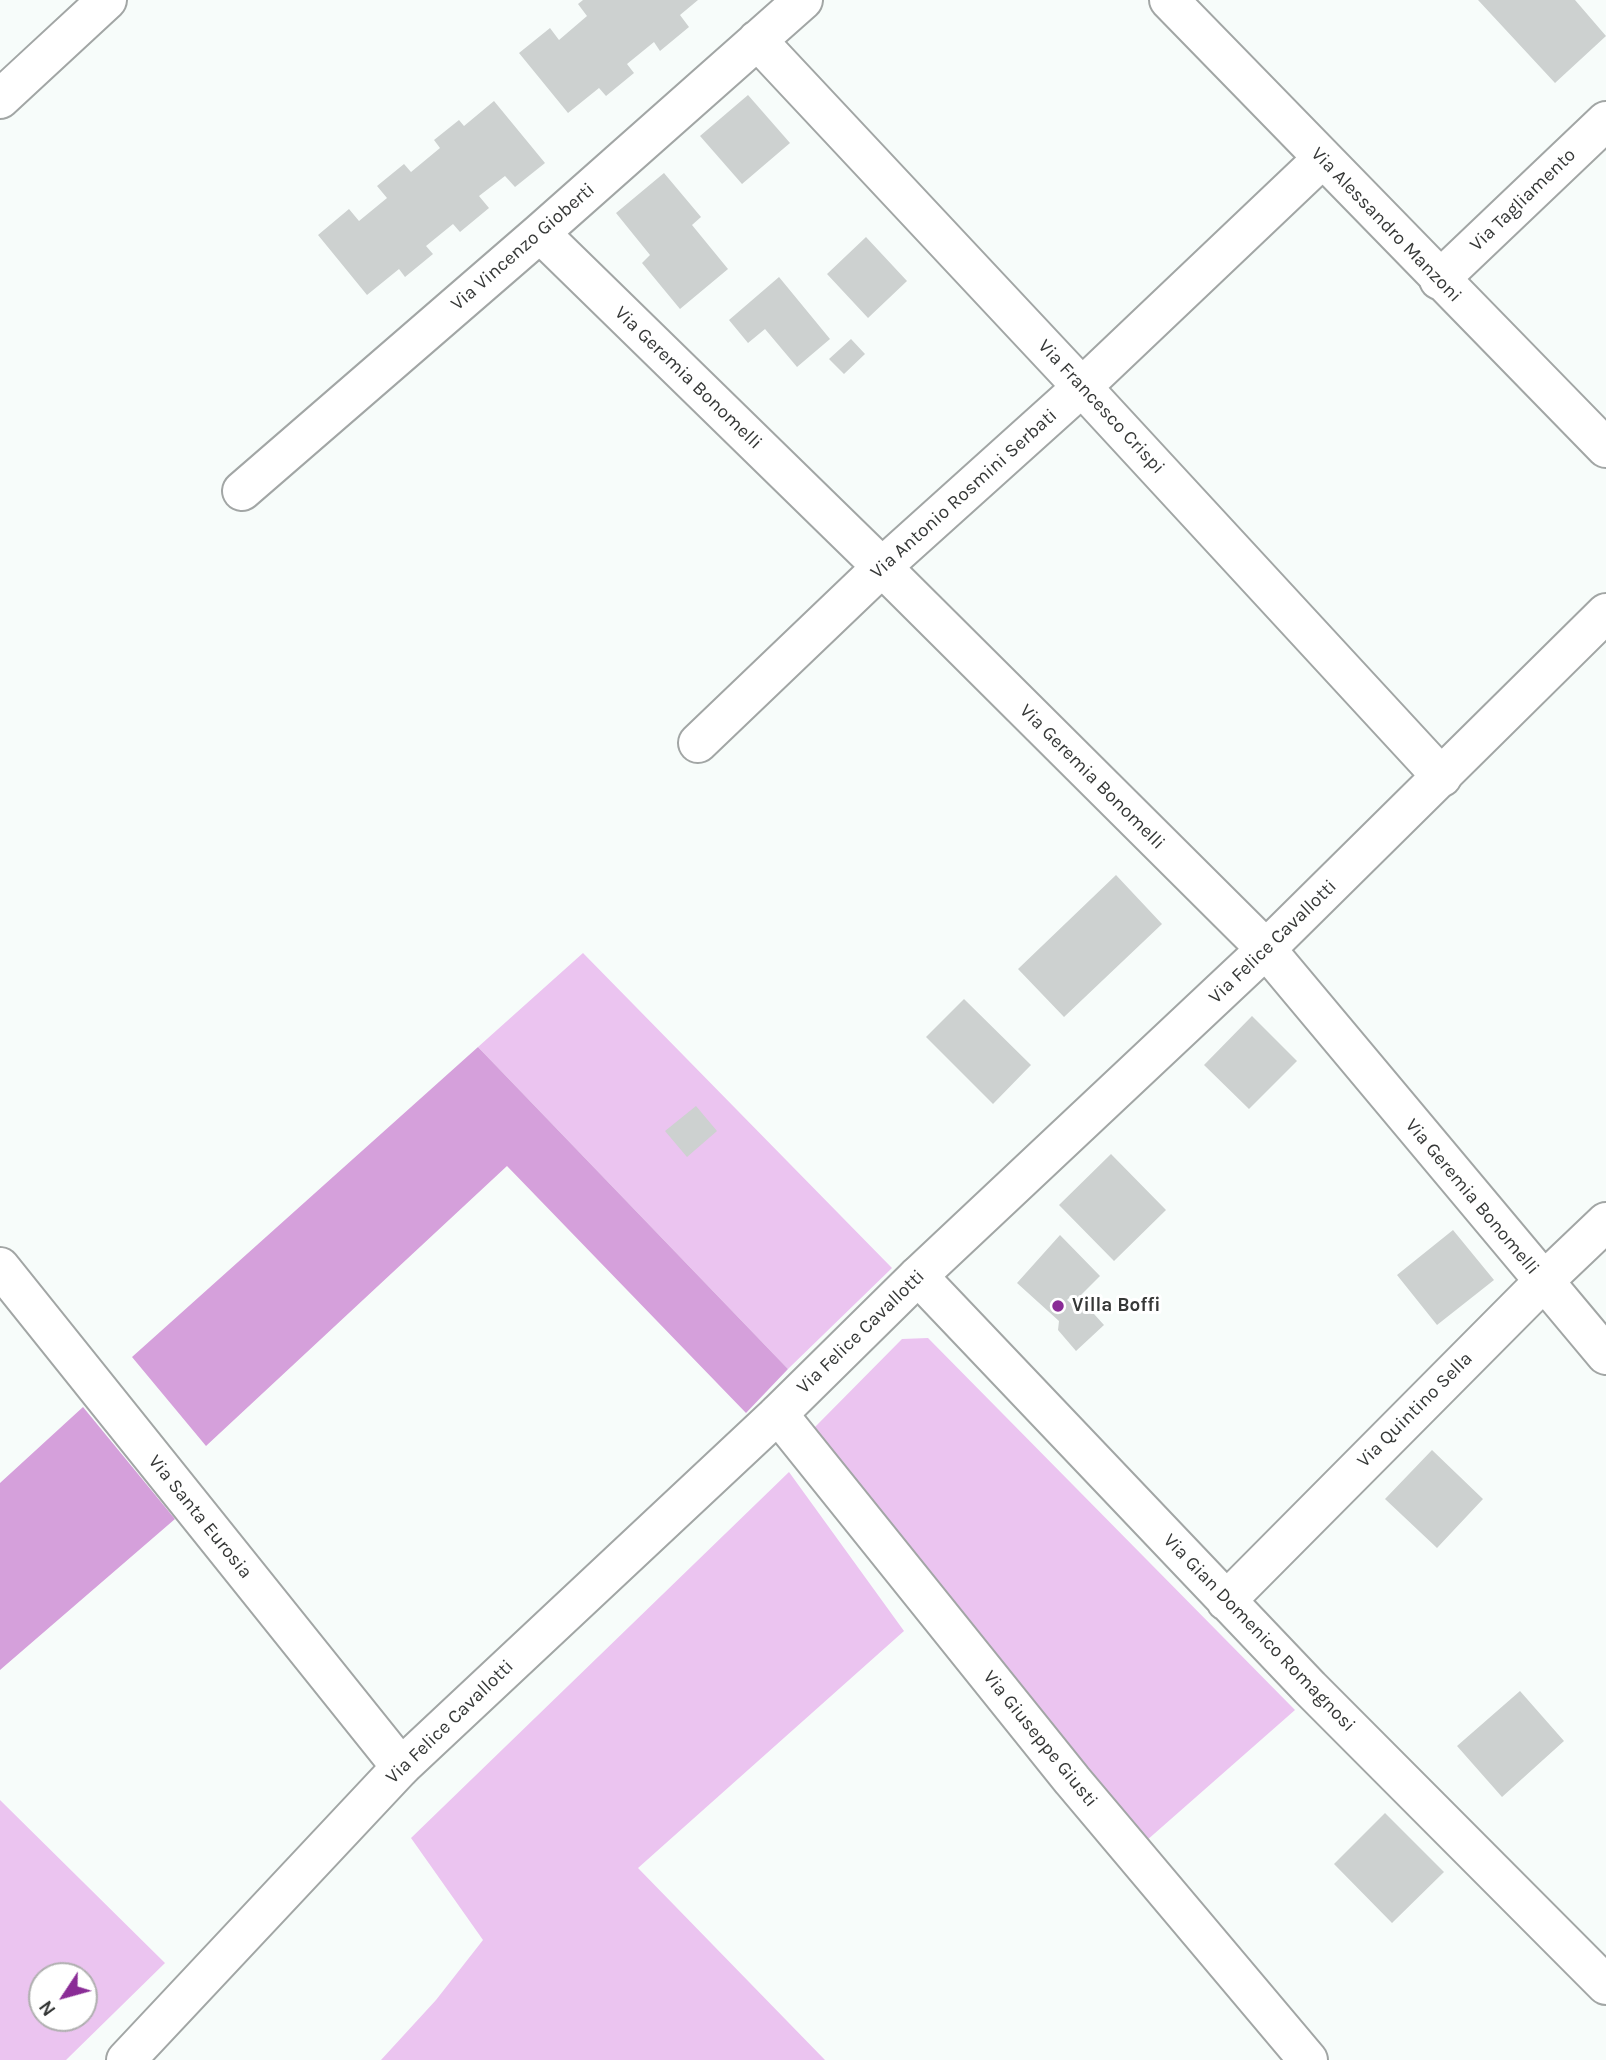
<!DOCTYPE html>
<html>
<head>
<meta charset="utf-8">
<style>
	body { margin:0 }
	#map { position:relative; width:1606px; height:2060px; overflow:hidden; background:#f7fcfa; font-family:Karla,sans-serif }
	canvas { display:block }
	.north { position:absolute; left:28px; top:1962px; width:70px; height:70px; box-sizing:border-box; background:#fff; border:2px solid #afafaf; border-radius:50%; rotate:234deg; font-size:19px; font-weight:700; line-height:28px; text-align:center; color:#363837 }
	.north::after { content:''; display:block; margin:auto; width:24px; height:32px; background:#8a2c96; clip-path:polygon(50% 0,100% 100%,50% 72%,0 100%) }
</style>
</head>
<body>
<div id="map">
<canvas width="1606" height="2060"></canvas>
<div class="north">N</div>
</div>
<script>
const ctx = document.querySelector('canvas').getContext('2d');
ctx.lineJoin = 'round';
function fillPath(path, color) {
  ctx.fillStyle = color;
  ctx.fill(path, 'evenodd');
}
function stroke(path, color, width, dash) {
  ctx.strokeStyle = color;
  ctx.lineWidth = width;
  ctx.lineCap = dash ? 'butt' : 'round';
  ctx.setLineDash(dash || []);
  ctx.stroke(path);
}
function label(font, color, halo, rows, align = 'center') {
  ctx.font = font + ' Karla,sans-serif';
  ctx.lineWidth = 6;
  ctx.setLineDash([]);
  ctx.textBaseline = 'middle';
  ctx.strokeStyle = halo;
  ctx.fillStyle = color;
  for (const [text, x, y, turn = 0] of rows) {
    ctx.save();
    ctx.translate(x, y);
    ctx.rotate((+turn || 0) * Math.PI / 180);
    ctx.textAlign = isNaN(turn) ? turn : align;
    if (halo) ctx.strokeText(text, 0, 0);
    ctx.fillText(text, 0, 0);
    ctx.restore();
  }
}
fillPath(new Path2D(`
	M583,953L892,1268L788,1369L478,1047Z
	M928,1338L1295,1710L1146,1841L813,1429L902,1339Z
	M789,1472L904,1631L638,1868L825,2060H381L436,2000L483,1940L411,1838Z
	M0,1800L165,1963L66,2060H0ZM42,1976H84V2018H42Z`), '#ebc4f0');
fillPath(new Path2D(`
	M478,1047L788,1369L746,1413L507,1166L206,1446L132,1357Z
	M83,1407L175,1519L0,1670V1483Z`), '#d5a0db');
fillPath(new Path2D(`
	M583,0H698L680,15L689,27L660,51L654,42L627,64L634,73L606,96L599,88L568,113L519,53L550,28L559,40L587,16L578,4Z
	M1478,0H1575L1606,36L1555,83Z
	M748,95L790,143L742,184L700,136Z
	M494,101L545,163L515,187L505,176L479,196L489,208L460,232L453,224L426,246L433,254L405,277L399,269L367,295L318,235L349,209L359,221L387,198L377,186L404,164L411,172L440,148L434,140L459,120L464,126Z
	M664,173L701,217L692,225L728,269L680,309L642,263L650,255L616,213Z
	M866,237L907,281L868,318L827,274Z
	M779,277L830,339L797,367L765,329L748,343L729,320Z
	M851,339L865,354L844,374L829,359Z
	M1116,875L1162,924L1064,1017L1018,969Z
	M964,999L1031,1065L993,1104L926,1037Z
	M1252,1016L1297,1061L1249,1109L1204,1065Z
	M696,1106L717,1131L687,1157L665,1131Z
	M1111,1154L1166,1210L1114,1261L1059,1205Z
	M1453,1230L1494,1280L1437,1325L1397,1275Z
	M1060,1235L1100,1276L1076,1300L1071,1296L1067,1300L1077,1309L1084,1303L1104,1325L1076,1351L1058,1330L1059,1321L1017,1283Z
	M1432,1450L1483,1499L1437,1548L1385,1499Z
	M1520,1691L1564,1741L1502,1797L1457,1746Z
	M1385,1813L1444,1872L1392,1923L1334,1864Z`), '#cdd1d0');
const street = new Path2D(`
	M757,40L1082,387L1442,777
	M0,99L107,0
	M540,233L882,567L1266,949L1606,1355
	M1439,280L1606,121
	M242,491L540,233L803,0
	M698,743L882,567L1082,387L1322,159
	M0,1267L401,1767
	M918,1276L1310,1688L1606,1985
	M778,1414L1072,1780L1308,2060
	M1226,1601L1543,1282L1606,1222`);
const secondary = new Path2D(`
	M1169,0L1606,448
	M126,2060L401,1767L778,1414L918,1276L1266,949L1606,613`);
stroke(street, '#a2a6a5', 42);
stroke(secondary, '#a2a6a5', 42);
stroke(street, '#fff', 38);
stroke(secondary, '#fff', 38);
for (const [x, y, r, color] of [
	[1058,1306,7,"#8a2c96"]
]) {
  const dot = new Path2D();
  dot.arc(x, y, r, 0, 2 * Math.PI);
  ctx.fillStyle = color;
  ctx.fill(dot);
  stroke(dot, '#fff', 2.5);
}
label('19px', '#363837', '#fff', [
	["Via Tagliamento",1523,200,-44],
	["Via Alessandro Manzoni",1386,225,46],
	["Via Vincenzo Gioberti",523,247,-41],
	["Via Geremia Bonomelli",688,378,44],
	["Via Francesco Crispi",1101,407,47],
	["Via Antonio Rosmini Serbati",964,494,-42],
	["Via Geremia Bonomelli",1092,777,45],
	["Via Felice Cavallotti",1273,942,-44],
	["Via Geremia Bonomelli",1472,1197,50],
	["Via Felice Cavallotti",861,1332,-44],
	["Via Quintino Sella",1415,1410,-45],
	["Via Santa Eurosia",200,1517,51],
	["Via Gian Domenico Romagnosi",1259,1633,46],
	["Via Felice Cavallotti",450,1722,-44],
	["Via Giuseppe Giusti",1040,1739,51]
]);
label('bold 19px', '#363837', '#fff', [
	["Villa Boffi",1072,1306]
], 'left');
</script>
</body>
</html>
